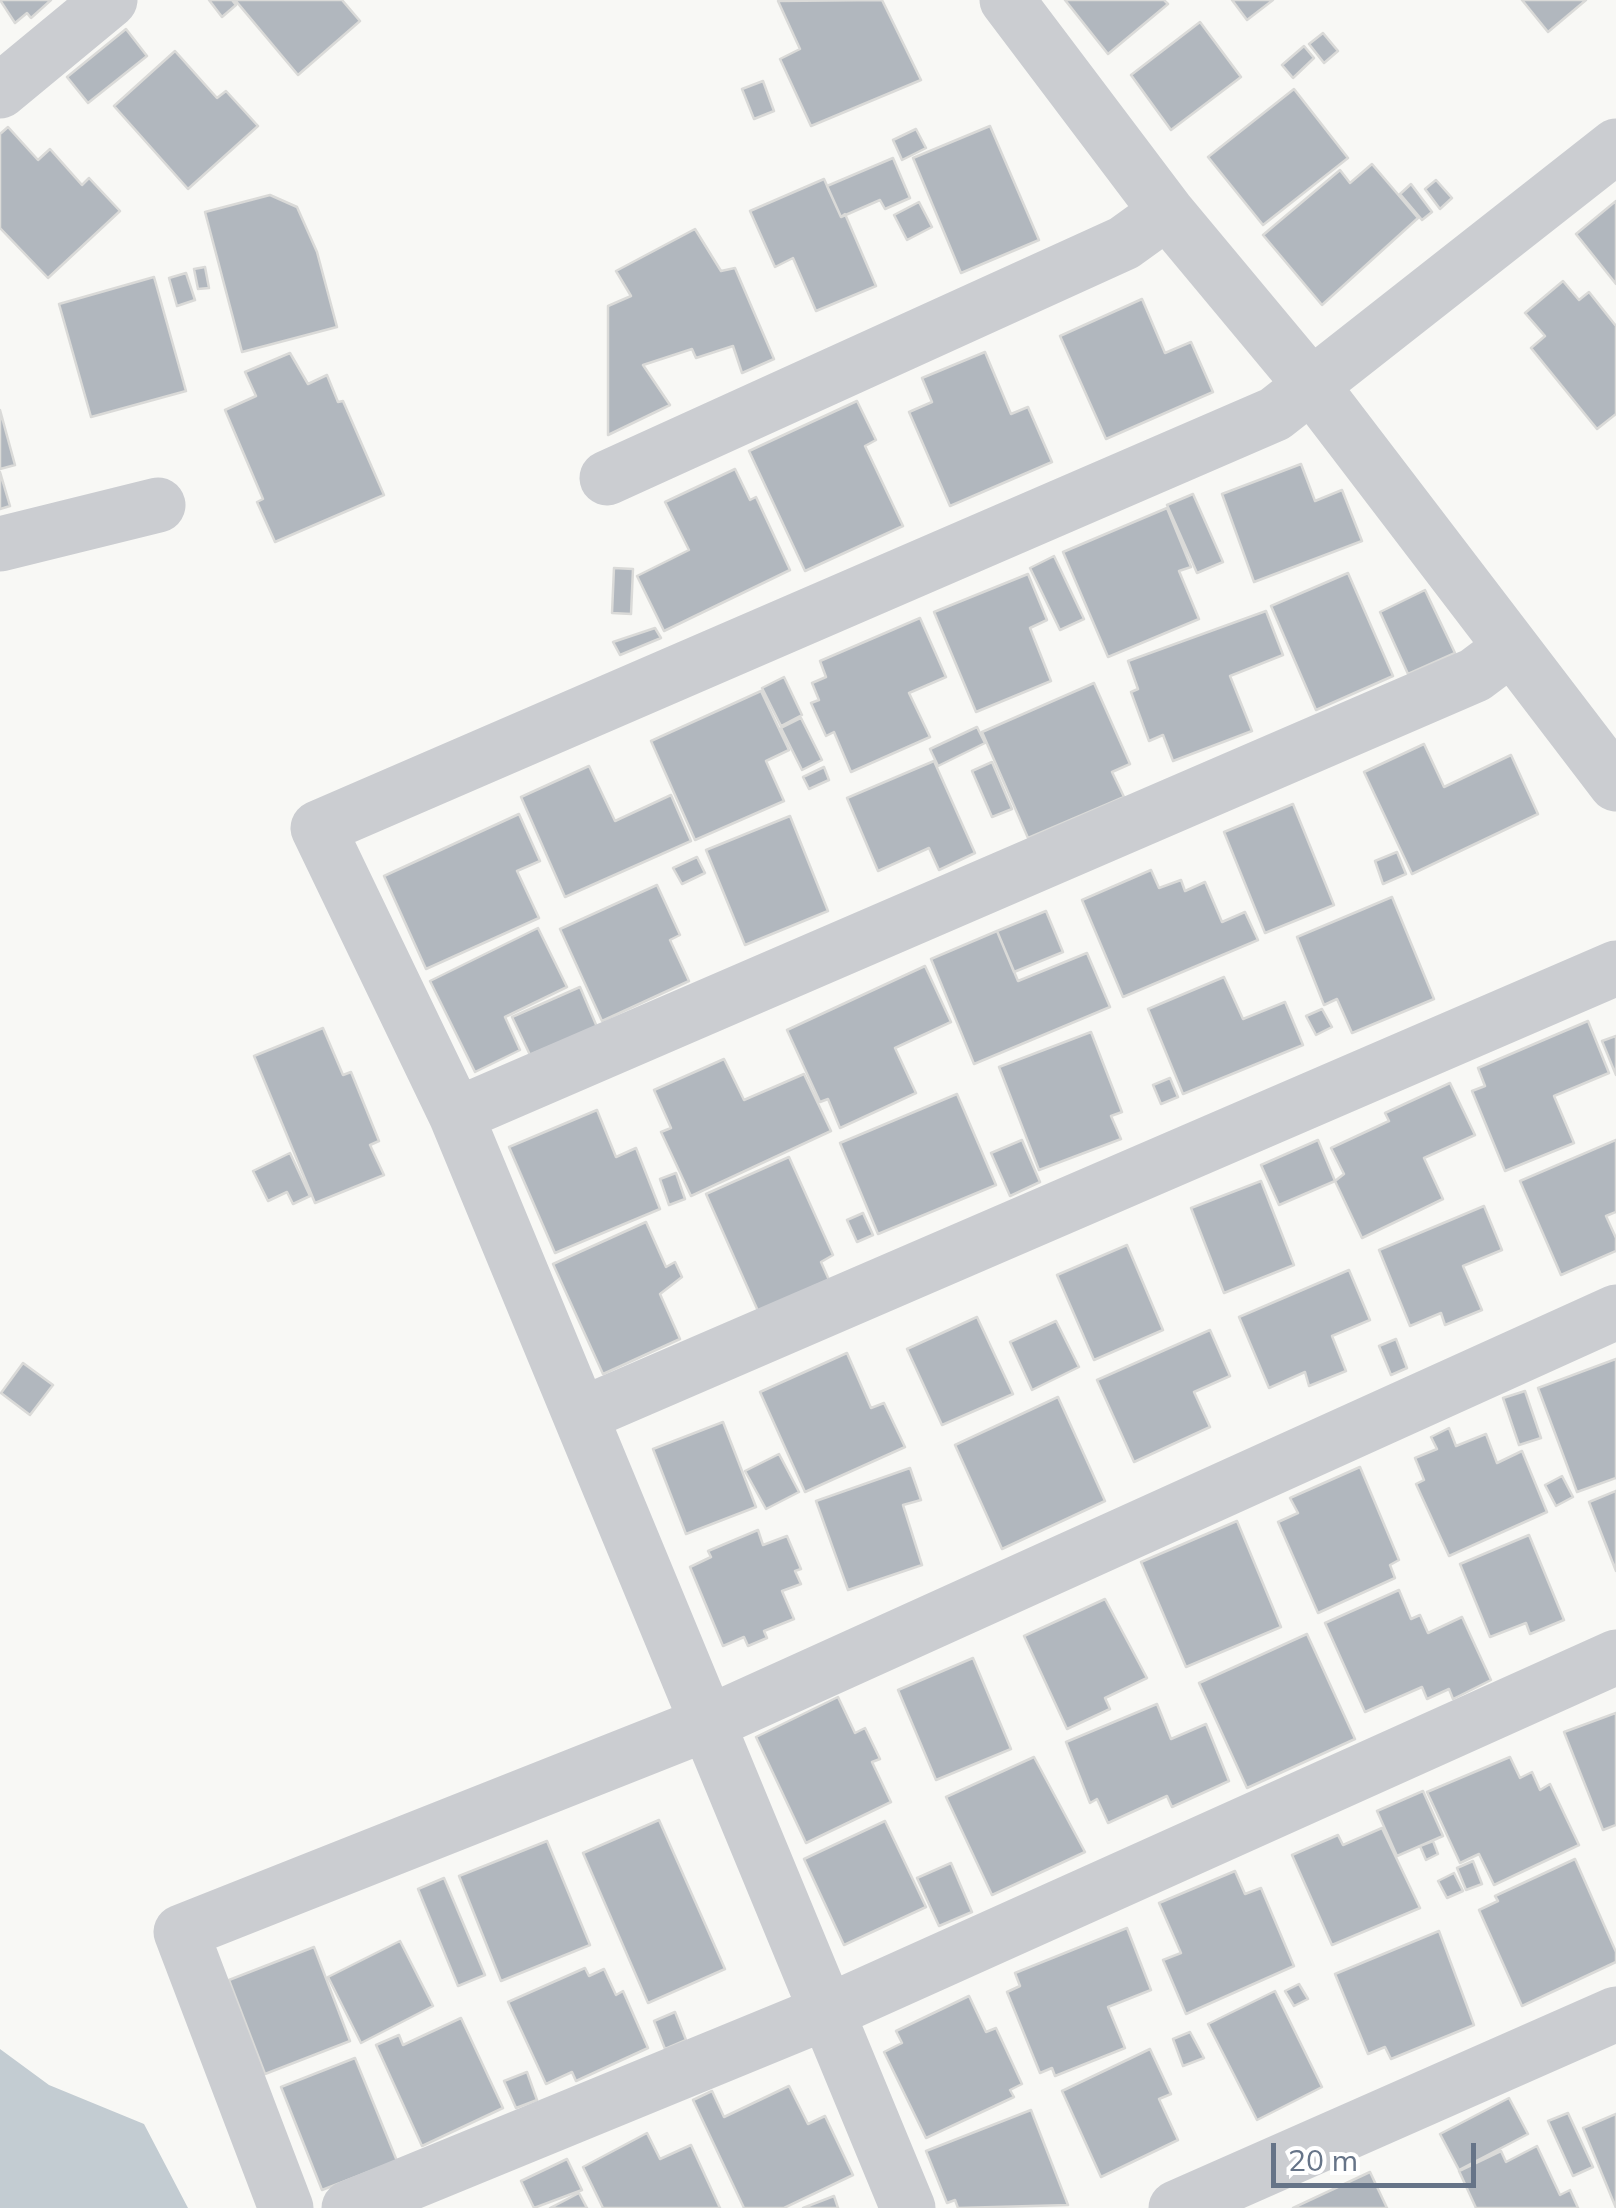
<!DOCTYPE html>
<html>
<head>
<meta charset="utf-8">
<style>
	body { margin:0 }
	#map { position:relative; width:1616px; height:2208px; overflow:hidden; background:#f8f8f5; font-family:Mulish,sans-serif }
	canvas { display:block }
	.scale { position:absolute; left:1271px; top:2143px; width:205px; height:45px; box-sizing:border-box; border:5px solid #667488; border-top:0; padding-left:12px; font-size:30px; line-height:35px; white-space:nowrap; color:#667488; -webkit-text-stroke:8px #fff; paint-order:stroke }
</style>
</head>
<body>
<div id="map">
<canvas width="1616" height="2208"></canvas>
<div class="scale">20 m</div>
</div>
<script>
const ctx = document.querySelector('canvas').getContext('2d');
ctx.lineJoin = 'round';
function fillPath(path, color) {
  ctx.fillStyle = color;
  ctx.fill(path, 'evenodd');
}
function stroke(path, color, width, dash) {
  ctx.strokeStyle = color;
  ctx.lineWidth = width;
  ctx.lineCap = dash ? 'butt' : 'round';
  ctx.setLineDash(dash || []);
  ctx.stroke(path);
}
fillPath(new Path2D(`
	M0,2049L49,2085L144,2124L188,2208H0Z`), '#c3ccd2');
const building = new Path2D(`
	M0,0H51L31,18L27,13L15,23Z
	M209,0H232L236,5L222,17Z
	M235,0H342L360,21L298,75Z
	M882,0L921,80L811,126L780,59L800,49L778,1Z
	M1065,0H1164L1168,4L1108,54Z
	M1232,0H1273L1247,20Z
	M1522,0H1586L1548,32Z
	M1200,22L1241,77L1171,130L1131,75Z
	M126,29L147,56L88,103L67,77Z
	M1323,33L1338,51L1324,63L1309,44Z
	M1304,46L1314,58L1293,78L1282,65Z
	M175,51L217,98L226,91L258,126L188,189L114,106Z
	M763,81L774,111L754,119L742,89Z
	M1294,89L1348,158L1263,225L1208,157Z
	M990,126L1039,240L961,273L913,158Z
	M8,127L38,160L50,149L82,185L89,178L120,211L48,278L0,228V134Z
	M916,129L926,148L902,160L893,140Z
	M893,158L910,198L885,209L880,200L841,217L827,186Z
	M1372,164L1418,218L1322,305L1263,235L1340,170L1350,183Z
	M824,179L841,217L845,214L876,286L816,311L793,258L775,267L750,211Z
	M1436,180L1452,198L1440,209L1425,189Z
	M1411,184L1432,212L1422,220L1400,194Z
	M270,195L297,207L317,252L337,327L242,352L205,212Z
	M1616,201V284L1576,234Z
	M919,202L932,227L907,240L894,215Z
	M695,229L721,271L735,268L774,359L742,373L733,346L696,358L692,349L643,365L670,405L608,435V306L631,296L616,271Z
	M205,267L209,288L198,289L194,269Z
	M186,273L195,300L177,306L169,278Z
	M154,277L186,391L91,417L59,304Z
	M1563,281L1579,300L1589,292L1616,326V414L1597,429L1531,348L1545,336L1525,313Z
	M1142,299L1165,353L1191,342L1213,392L1106,439L1060,336Z
	M985,352L1011,414L1028,407L1052,462L950,506L909,412L932,402L922,378Z
	M290,353L308,384L327,375L338,402L343,401L384,495L275,542L257,502L263,499L225,410L256,396L245,372Z
	M857,401L876,440L865,446L903,526L805,571L749,451Z
	M0,410L15,465L0,469Z
	M1301,464L1315,501L1342,490L1362,541L1254,582L1222,494Z
	M735,469L750,500L756,497L790,570L664,631L637,576L689,550L665,502Z
	M0,472L10,506L0,509Z
	M1193,494L1223,562L1197,573L1167,505Z
	M1167,508L1191,567L1179,571L1199,619L1108,657L1063,552Z
	M1054,556L1084,619L1060,630L1030,568Z
	M614,568L633,569L631,614L612,613Z
	M1348,573L1393,676L1316,710L1271,606Z
	M1028,574L1047,620L1030,628L1051,681L976,712L934,612Z
	M1425,590L1455,653L1408,674L1380,612Z
	M1266,611L1283,655L1230,676L1252,731L1173,761L1163,735L1149,741L1131,692L1138,689L1128,661Z
	M920,618L946,677L909,693L930,737L851,772L834,732L826,736L811,703L819,700L812,683L826,677L820,661Z
	M655,628L661,638L620,655L613,642Z
	M784,677L802,715L781,726L762,688Z
	M1094,683L1130,764L1112,772L1124,797L1028,838L982,732Z
	M761,691L789,750L766,761L784,801L695,840L651,741Z
	M801,718L822,760L802,770L781,728Z
	M977,727L985,743L938,766L930,749Z
	M1424,744L1444,787L1511,755L1538,814L1412,874L1364,772Z
	M934,761L975,853L939,870L929,848L878,871L847,798Z
	M992,762L1012,809L992,817L972,771Z
	M589,766L615,821L671,795L691,841L565,897L521,797Z
	M824,767L829,780L809,789L803,777Z
	M1293,804L1334,905L1265,933L1224,832Z
	M519,814L540,861L517,871L539,918L426,969L384,876Z
	M790,816L828,911L745,945L706,850Z
	M1397,852L1406,874L1383,884L1375,861Z
	M697,857L705,873L682,884L673,868Z
	M1151,870L1159,888L1181,880L1185,891L1205,882L1222,922L1245,912L1258,940L1123,997L1082,900Z
	M657,885L680,935L670,940L689,981L602,1021L560,929Z
	M1392,897L1434,999L1352,1033L1337,999L1324,1005L1297,937Z
	M1046,911L1063,952L1014,972L997,931Z
	M538,928L567,987L505,1017L520,1050L475,1072L430,981Z
	M997,931L1018,981L1087,953L1110,1007L974,1064L931,959Z
	M925,966L951,1022L895,1048L916,1093L840,1128L828,1099L820,1102L787,1030Z
	M1224,977L1243,1019L1285,1002L1303,1045L1183,1094L1148,1009Z
	M580,987L597,1027L530,1055L512,1017Z
	M1322,1009L1332,1027L1316,1035L1306,1016Z
	M1588,1021L1609,1073L1554,1096L1574,1143L1505,1171L1472,1091L1485,1086L1478,1068Z
	M323,1028L343,1075L351,1072L379,1141L370,1145L384,1175L315,1203L254,1056Z
	M1091,1032L1122,1112L1111,1116L1121,1139L1039,1170L999,1067Z
	M1616,1036V1075L1602,1041Z
	M724,1059L744,1100L804,1074L831,1131L691,1196L661,1132L671,1128L654,1090Z
	M1170,1078L1178,1097L1161,1104L1153,1085Z
	M1450,1083L1475,1135L1424,1158L1443,1199L1362,1238L1335,1181L1344,1174L1331,1148L1389,1121L1385,1113Z
	M957,1094L996,1185L878,1234L840,1143Z
	M597,1110L616,1157L636,1148L660,1209L555,1253L509,1147Z
	M1022,1140L1040,1182L1010,1196L991,1153Z
	M1318,1140L1335,1181L1279,1205L1261,1165Z
	M1616,1140V1212L1606,1216L1616,1238V1251L1561,1275L1520,1181Z
	M290,1153L310,1196L293,1204L287,1192L268,1201L253,1171Z
	M789,1157L833,1255L821,1262L829,1280L758,1311L706,1194Z
	M676,1173L685,1199L669,1205L660,1179Z
	M1261,1181L1294,1265L1224,1293L1191,1208Z
	M1484,1206L1502,1250L1463,1266L1482,1310L1445,1325L1441,1313L1410,1326L1379,1250Z
	M863,1213L873,1235L857,1242L847,1220Z
	M646,1222L666,1267L675,1262L682,1277L660,1294L680,1339L603,1374L553,1264Z
	M1127,1245L1163,1330L1094,1360L1057,1275Z
	M1349,1270L1370,1320L1332,1336L1346,1371L1309,1386L1305,1372L1269,1388L1239,1317Z
	M977,1317L1013,1394L942,1425L907,1349Z
	M1056,1321L1079,1367L1032,1390L1010,1342Z
	M1210,1330L1230,1376L1194,1392L1210,1427L1134,1462L1097,1380Z
	M1396,1339L1407,1368L1391,1375L1379,1346Z
	M847,1353L871,1408L884,1403L905,1447L805,1492L760,1392Z
	M1616,1359V1478L1577,1492L1538,1388Z
	M23,1363L53,1385L30,1415L1,1393Z
	M1525,1391L1541,1438L1519,1445L1503,1398Z
	M1058,1397L1105,1501L1002,1549L955,1445Z
	M723,1422L756,1507L686,1534L653,1449Z
	M1449,1428L1456,1446L1486,1434L1497,1463L1522,1451L1547,1512L1449,1556L1416,1484L1424,1480L1415,1458L1437,1449L1431,1437Z
	M779,1454L799,1492L766,1509L745,1471Z
	M1360,1467L1399,1560L1390,1565L1395,1578L1318,1613L1278,1522L1298,1513L1290,1498Z
	M910,1468L921,1500L903,1505L922,1565L848,1590L816,1501Z
	M1562,1476L1573,1497L1556,1506L1545,1485Z
	M1616,1491V1571L1589,1502Z
	M1237,1521L1281,1627L1186,1667L1141,1562Z
	M758,1530L763,1545L787,1536L801,1569L795,1571L801,1584L782,1591L794,1619L764,1631L767,1638L748,1646L744,1637L723,1646L690,1567L711,1557L708,1551Z
	M1529,1535L1564,1620L1530,1634L1526,1623L1490,1637L1460,1564Z
	M1399,1590L1411,1619L1420,1615L1428,1633L1462,1617L1491,1680L1453,1699L1449,1689L1427,1699L1422,1687L1365,1712L1325,1623Z
	M1105,1599L1147,1678L1105,1698L1110,1709L1067,1729L1024,1636Z
	M1307,1634L1355,1739L1247,1788L1199,1683Z
	M973,1658L1011,1749L936,1780L898,1690Z
	M838,1697L855,1733L865,1728L880,1759L872,1762L891,1802L806,1843L756,1737Z
	M1157,1704L1171,1739L1206,1724L1229,1781L1172,1807L1167,1796L1108,1823L1097,1799L1090,1803L1066,1742Z
	M1616,1713V1825L1603,1830L1564,1732Z
	M1034,1757L1085,1852L992,1895L946,1797Z
	M1510,1757L1520,1778L1532,1772L1540,1790L1550,1784L1579,1845L1494,1885L1479,1854L1460,1863L1427,1792Z
	M1423,1791L1443,1836L1397,1856L1377,1811Z
	M659,1820L725,1969L648,2003L583,1853Z
	M885,1821L926,1907L844,1945L804,1859Z
	M1382,1828L1420,1908L1332,1945L1292,1855L1338,1835L1343,1845Z
	M547,1841L590,1945L501,1981L459,1876Z
	M1433,1841L1438,1854L1426,1860L1420,1846Z
	M1575,1859L1616,1952V1962L1522,2006L1479,1910L1498,1901L1495,1896Z
	M1473,1861L1482,1884L1466,1890L1457,1868Z
	M951,1863L972,1912L939,1926L917,1878Z
	M1235,1871L1245,1894L1261,1888L1294,1966L1186,2014L1163,1960L1181,1953L1159,1903Z
	M1454,1873L1463,1891L1447,1898L1438,1881Z
	M444,1878L485,1975L458,1986L418,1889Z
	M1127,1928L1151,1990L1108,2007L1125,2048L1055,2076L1052,2068L1040,2073L1007,1992L1020,1986L1015,1973Z
	M1439,1931L1474,2025L1391,2059L1385,2047L1368,2054L1335,1974Z
	M400,1941L433,2006L361,2043L328,1977Z
	M314,1947L350,2041L265,2074L229,1980Z
	M585,1968L589,1976L604,1969L616,1995L623,1991L648,2048L576,2081L572,2072L546,2084L508,2002Z
	M1299,1984L1308,1999L1294,2006L1285,1991Z
	M1275,1991L1322,2087L1257,2120L1208,2024Z
	M969,1996L986,2032L996,2028L1022,2084L1010,2090L1014,2097L926,2138L884,2052L902,2043L896,2031Z
	M675,2012L686,2040L665,2049L654,2021Z
	M461,2018L503,2108L422,2146L376,2045L399,2035L403,2045Z
	M1190,2032L1204,2058L1183,2066L1173,2039Z
	M1150,2049L1171,2094L1159,2099L1178,2140L1101,2177L1062,2091Z
	M355,2058L397,2161L322,2190L281,2087Z
	M527,2072L537,2100L516,2108L504,2081Z
	M789,2086L808,2124L825,2116L853,2175L784,2208H744L693,2100L712,2091L724,2117Z
	M1509,2098L1528,2134L1459,2170L1440,2134Z
	M1031,2110L1068,2205L958,2208L955,2200L947,2203L926,2151Z
	M1568,2113L1593,2167L1573,2176L1548,2121Z
	M1616,2114V2208L1583,2128Z
	M647,2133L660,2159L691,2145L720,2208H603L583,2167Z
	M1537,2146L1560,2195L1570,2190L1578,2208H1476L1459,2171L1501,2151L1506,2162Z
	M567,2159L582,2190L534,2208L521,2181Z
	M1370,2172L1387,2208H1293Z
	M579,2193L587,2208H550Z
	M834,2196L838,2208H803Z`);
fillPath(building, '#b1b7be');
stroke(building, '#dadad8', 2.5);
stroke(new Path2D(`
	M1007,0L1167,212L1312,386L1616,784
	M0,91L110,0
	M607,478L1124,243L1167,212
	M0,544L158,505
	M456,1115L1475,675L1511,648
	M583,1414L1616,968
	M286,2208L181,1932L706,1724L1616,1312
	M349,2208L829,2011L1616,1657
	M908,2208L456,1115L318,828L1275,414L1616,146
	M1176,2208L1616,2014`), '#cbcdd1', 55);
</script>
</body>
</html>
